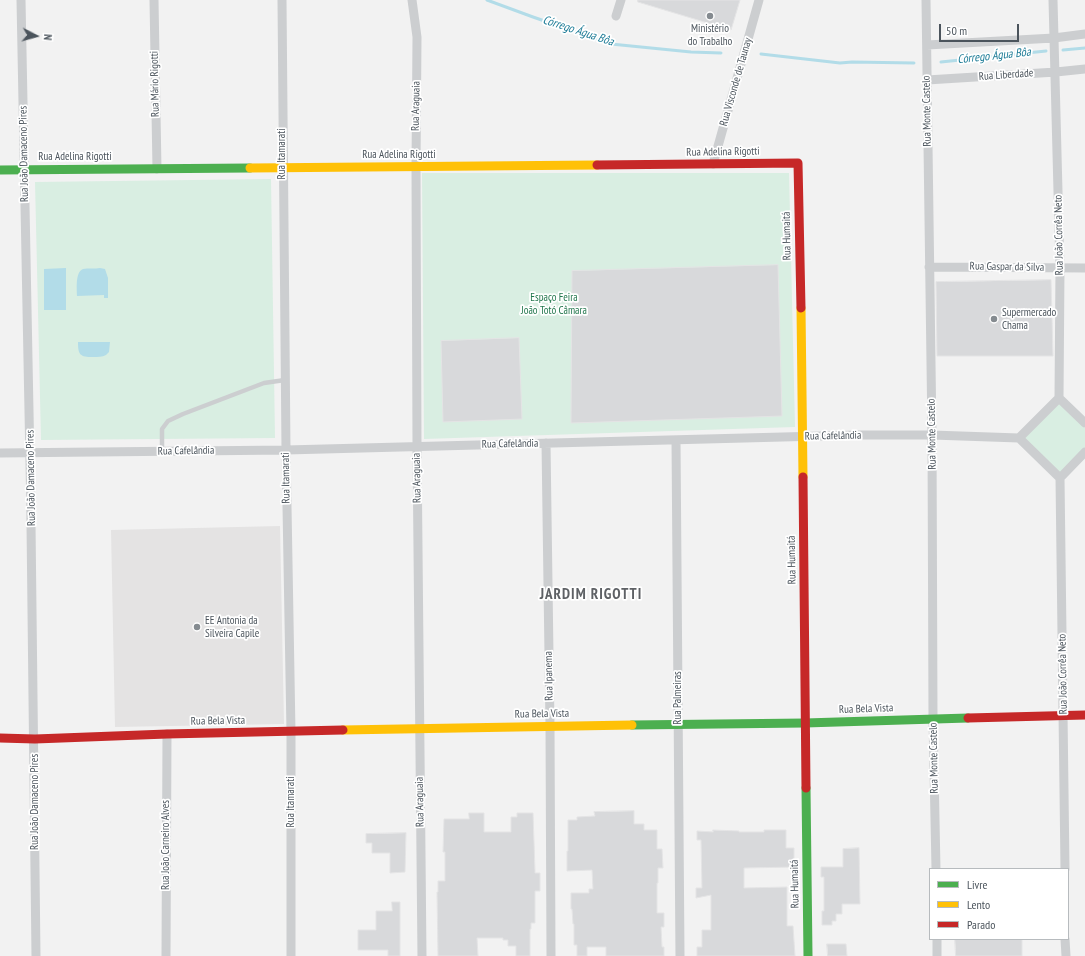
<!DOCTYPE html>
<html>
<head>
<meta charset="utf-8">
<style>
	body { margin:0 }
	#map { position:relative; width:1085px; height:956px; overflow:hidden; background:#f2f2f2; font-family:"PT Sans Narrow",sans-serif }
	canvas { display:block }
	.legend { position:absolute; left:929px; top:868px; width:140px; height:72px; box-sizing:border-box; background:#fff; border:1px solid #b7bbbe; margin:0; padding:5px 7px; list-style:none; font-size:12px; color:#4b545c }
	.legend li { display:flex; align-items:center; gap:8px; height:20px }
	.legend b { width:20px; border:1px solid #b7bbbe }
	.north { position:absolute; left:16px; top:16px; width:40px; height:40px; -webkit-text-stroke:3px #fff; paint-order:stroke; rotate:96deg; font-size:11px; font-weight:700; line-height:16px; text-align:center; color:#4b545c }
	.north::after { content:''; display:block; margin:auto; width:14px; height:18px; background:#4b545c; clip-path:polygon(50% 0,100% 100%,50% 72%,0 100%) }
	.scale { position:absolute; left:939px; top:24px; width:80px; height:18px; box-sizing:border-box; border:2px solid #4b545c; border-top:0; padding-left:5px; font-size:12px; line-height:14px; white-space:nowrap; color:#4b545c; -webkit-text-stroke:3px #fff; paint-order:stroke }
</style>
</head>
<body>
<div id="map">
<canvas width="1085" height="956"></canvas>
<ul class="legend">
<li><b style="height:5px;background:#4caf50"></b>Livre</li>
<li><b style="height:5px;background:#ffc107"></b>Lento</li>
<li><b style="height:5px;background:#c62828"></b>Parado</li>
</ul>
<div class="north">N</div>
<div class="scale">50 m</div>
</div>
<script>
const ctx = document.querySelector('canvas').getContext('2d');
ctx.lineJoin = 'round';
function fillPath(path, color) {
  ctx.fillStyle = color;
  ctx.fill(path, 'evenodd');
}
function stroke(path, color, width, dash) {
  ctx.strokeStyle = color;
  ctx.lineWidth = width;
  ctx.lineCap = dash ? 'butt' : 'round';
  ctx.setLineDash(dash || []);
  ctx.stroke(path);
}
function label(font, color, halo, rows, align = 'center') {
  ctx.font = font + ' "PT Sans Narrow",sans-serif';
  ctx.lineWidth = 3.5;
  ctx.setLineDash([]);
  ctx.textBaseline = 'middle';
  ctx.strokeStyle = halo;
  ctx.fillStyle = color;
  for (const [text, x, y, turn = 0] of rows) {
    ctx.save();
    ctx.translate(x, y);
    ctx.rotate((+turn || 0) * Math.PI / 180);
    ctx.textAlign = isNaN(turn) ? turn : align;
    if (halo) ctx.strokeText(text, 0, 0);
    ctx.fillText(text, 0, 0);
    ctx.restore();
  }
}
fillPath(new Path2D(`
	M280,526L284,724L115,727L111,530Z`), '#e4e3e3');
fillPath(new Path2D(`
	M422,173H789L795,427L424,439Z
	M271,179L275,438L41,440L35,182Z
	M1058,401L1085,428V448L1060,474L1023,438Z`), '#d9eee2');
fillPath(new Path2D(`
	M66,268V310H44V269Z
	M100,268L105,269L108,278V298H104V295L77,296C77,289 75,272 83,269C88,268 95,269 100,268Z
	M78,342H110L109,352L106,355C102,357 98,357 93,357C80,357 78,355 78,342Z`), '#b2dce8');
stroke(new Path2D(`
	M487,0L533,17L611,44L691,52L721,53
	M1063,50L1085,48
	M761,54L840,63L852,62L914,63
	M941,62L1046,51`), '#b2dce8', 3);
const building = new Path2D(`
	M638,0H740L731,30L638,2Z
	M778,265L782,416L571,423L572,271Z
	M1051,280L1053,356H937L936,282Z
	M519,338L522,419L443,422L441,341Z
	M634,811V824H644V830H657V849H662L663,868H658V883H657V913H664V927H661L662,947H664V956H606V947H587V956H577V945H574V924H573L572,909H571V893H589V889H593L592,870L567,871V851H568V820H577V817L595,816L594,812Z
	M469,813H484V832H511V817H517V813H533L535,871V873H540V891H535V923H531V929H530V956H516V946H508V940H503V938H477L478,956H438L437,892H438V881H445V852H443L444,819H469Z
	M713,830L739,831V832H764V830H786V848H794V867L744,868V888L787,887V926H793L795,956H697V947H702V930H711V895L696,898V888H702L701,840H697V831L713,832Z
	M406,833L405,872L390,873V853H372V843H366V834Z
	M859,848L860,904H842V914H836V921H832V925H822V911H824V877H821V867H843V849Z
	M392,902H400V956H388V950H358V930H376V911H392Z
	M955,939H1022V956H956Z
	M827,944H846L847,956H828Z`);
fillPath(building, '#d8d9db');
stroke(building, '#e4e4e5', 1);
stroke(new Path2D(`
	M162,451V429L168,421L183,414L264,383L285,380`), '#ccced0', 4.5);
stroke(new Path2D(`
	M21,0C28,319 34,637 36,956
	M154,0L157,169
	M282,0L286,450L291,732V956
	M412,0L417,37L416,167L417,447L422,956
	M926,0L932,435L933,719L936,869
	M1053,0L1060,268L1059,398
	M616,16L621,0
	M927,45L1054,38L1085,34
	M927,80L1056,72L1085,69
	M713,164L759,0
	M929,267L1085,268
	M1059,398L1019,438L1060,478L1085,452
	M1059,398L1085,423
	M676,440L680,956
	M546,443L550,726L551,956
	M0,453L286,450L859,435H932L1019,438
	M1060,478L1065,869
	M937,939V956
	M1065,939L1066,956
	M166,956L167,734`), '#ccced0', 9);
stroke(new Path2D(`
	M0,170L250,168
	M632,725L805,723L968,718
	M806,788L808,956`), '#4caf50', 9);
stroke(new Path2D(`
	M250,168L597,165
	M801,308L803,477
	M343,730L632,725`), '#ffc107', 9);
stroke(new Path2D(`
	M597,165L798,163L801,308
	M803,477L806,788
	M968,718L1085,715
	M0,738L35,739L167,734L343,730`), '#c62828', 9);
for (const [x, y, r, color] of [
	[710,16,4,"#858b90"],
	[994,319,4,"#858b90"],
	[197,627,4,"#858b90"]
]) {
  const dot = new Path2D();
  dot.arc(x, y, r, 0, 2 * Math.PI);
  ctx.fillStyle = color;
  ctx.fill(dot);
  stroke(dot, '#fff', 1.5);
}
label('11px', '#4b545c', '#fff', [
	["Ministério",710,29,"center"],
	["do Trabalho",710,42,"center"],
	["Supermercado",1002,313],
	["Chama",1002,326],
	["EE Antonia da",205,621],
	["Silveira Capile",205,634]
], 'left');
label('11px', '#4b545c', '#fff', [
	["Rua Liberdade",1006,75,-4],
	["Rua Visconde de Taunay",736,82,-74],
	["Rua Mário Rigotti",155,84,-91],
	["Rua Araguaia",416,106,-89],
	["Rua Monte Castelo",927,111,-91],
	["Rua Adelina Rigotti",723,152,-1],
	["Rua João Damaceno Pires",24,154,-91],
	["Rua Itamarati",282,154,-90],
	["Rua Adelina Rigotti",399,155],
	["Rua Adelina Rigotti",75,157],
	["Rua João Corrêa Neto",1059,235,-91],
	["Rua Humaitá",787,236,-91],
	["Rua Gaspar da Silva",1007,267,1],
	["Rua Monte Castelo",932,434,-91],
	["Rua Cafelândia",833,436,-1],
	["Rua Cafelândia",510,444,-1],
	["Rua Cafelândia",186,451,-1],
	["Rua João Damaceno Pires",31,478,-91],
	["Rua Itamarati",286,478,-91],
	["Rua Araguaia",417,478,-91],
	["Rua Humaitá",792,560,-91],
	["Rua João Corrêa Neto",1063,674,-91],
	["Rua Ipanema",549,676,-91],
	["Rua Palmeiras",678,698,-90],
	["Rua Bela Vista",866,709,-2],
	["Rua Bela Vista",542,714,-1],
	["Rua Bela Vista",218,721,-1],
	["Rua Monte Castelo",934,758,-91],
	["Rua João Damaceno Pires",35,802,-90],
	["Rua Itamarati",291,802,-90],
	["Rua Araguaia",420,802,-91],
	["Rua João Carneiro Alves",166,845,-90],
	["Rua Humaitá",795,884,-91]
]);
label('11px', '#22774d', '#fff', [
	["Espaço Feira",554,298],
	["João Totó Câmara",554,311]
]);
label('italic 12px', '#1c7b96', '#fff', [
	["Córrego Água Bôa",578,31,18],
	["Córrego Água Bôa",994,56,-6]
]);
ctx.letterSpacing = '1px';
label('bold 15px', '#5e6165', '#fff', [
	["JARDIM RIGOTTI",591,595]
]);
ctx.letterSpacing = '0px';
</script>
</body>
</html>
